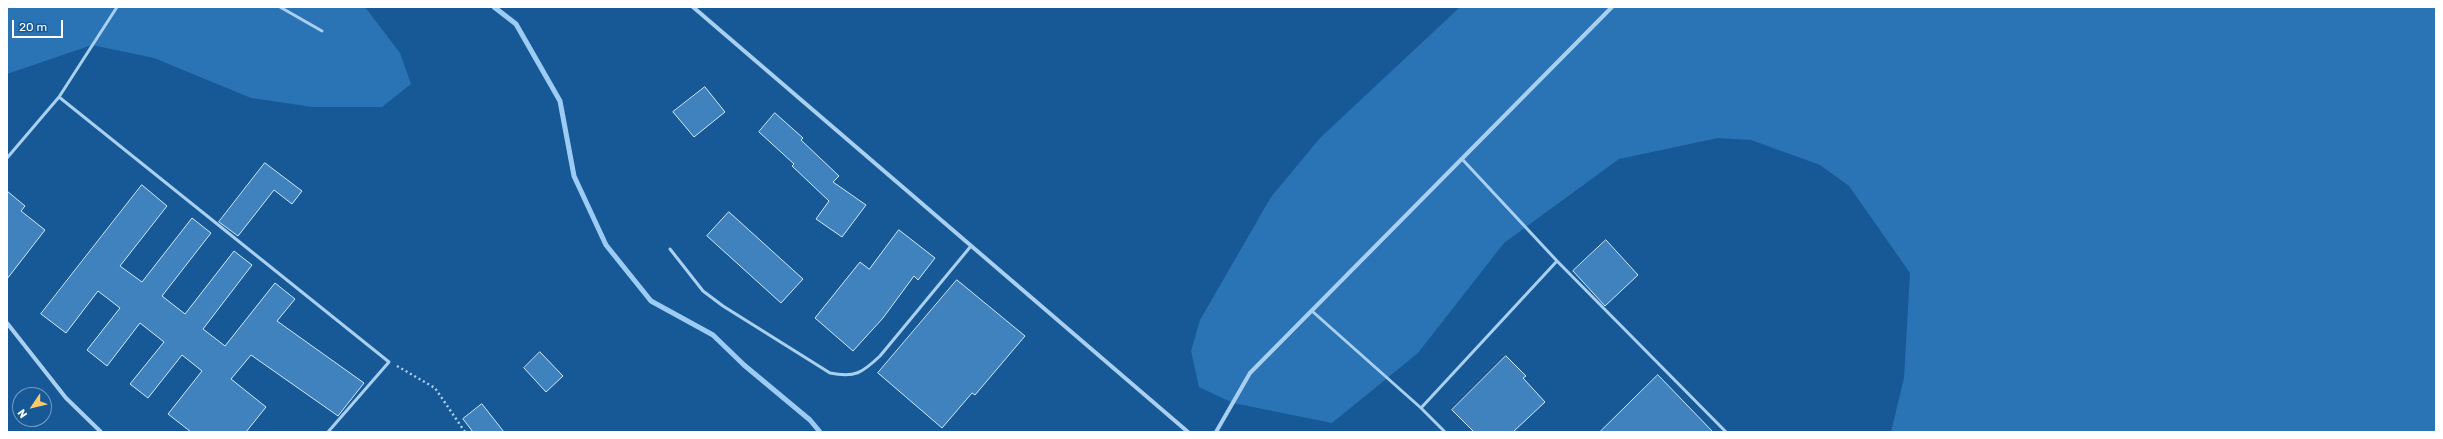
<!DOCTYPE html>
<html>
<head>
<meta charset="utf-8">
<style>
	body { margin:0 }
	#map { position:relative; width:2443px; height:439px; overflow:hidden; background:#175996; font-family:Rubik,sans-serif }
	canvas { display:block }
	.frame { position:absolute; inset:0; border:8px solid #fff; pointer-events:none }
	.north { position:absolute; left:12px; top:387px; width:40px; height:40px; box-sizing:border-box; background:#175996; border:1px solid #749bc0; border-radius:50%; rotate:235deg; font-size:11px; font-weight:700; line-height:16px; text-align:center; color:#fff }
	.north::after { content:''; display:block; margin:auto; width:14px; height:18px; background:#ffc869; clip-path:polygon(50% 0,100% 100%,50% 72%,0 100%) }
	.scale { position:absolute; left:12px; top:20px; width:51px; height:18px; box-sizing:border-box; border:2px solid #fff; border-top:0; padding-left:5px; font-size:12px; line-height:14px; white-space:nowrap; color:#fff; -webkit-text-stroke:3px #175996; paint-order:stroke }
</style>
</head>
<body>
<div id="map">
<canvas width="2443" height="439"></canvas>
<div class="frame"></div>
<div class="north">N</div>
<div class="scale">20 m</div>
</div>
<script>
const ctx = document.querySelector('canvas').getContext('2d');
ctx.lineJoin = 'round';
function fillPath(path, color) {
  ctx.fillStyle = color;
  ctx.fill(path, 'evenodd');
}
function stroke(path, color, width, dash) {
  ctx.strokeStyle = color;
  ctx.lineWidth = width;
  ctx.lineCap = dash ? 'butt' : 'round';
  ctx.setLineDash(dash || []);
  ctx.stroke(path);
}
fillPath(new Path2D(`
	M7,7H365L400,53L411,84L382,107H313L251,98L154,58L92,45L7,74Z
	M1460,7H2436V432H1891L1904,378L1910,273L1849,186L1820,165L1751,140L1718,138L1619,159L1504,243L1418,353L1332,423L1233,403L1199,387L1191,351L1200,320L1271,197L1320,138Z`), '#2a73b5');
stroke(new Path2D(`
	M494,7L516,24L560,101L574,176L606,245L651,301L713,335L744,365L810,420L820,432`), '#9cccf4', 5);
const building = new Path2D(`
	M705,87L725,112L694,137L673,112Z
	M775,113L803,138L801,140L839,176L833,182L866,205L842,237L816,219L829,201L792,166L794,164L759,132Z
	M265,163L302,191L292,204L274,190L238,236L219,222Z
	M142,185L167,206L120,266L142,282L192,218L211,233L162,296L185,314L234,251L252,265L203,329L225,346L275,283L295,299L277,321L364,383L338,416L251,355L231,379L266,407L246,432H191L168,414L202,371L182,355L148,398L130,384L164,342L140,323L107,366L87,350L120,308L98,291L66,333L41,314Z
	M7,191L25,206L21,211L45,230L7,279Z
	M729,212L803,279L781,303L707,236Z
	M899,230L935,258L918,280L914,276L883,318L853,351L815,318L860,262L869,269Z
	M1606,240L1638,275L1605,306L1573,271Z
	M957,280L1025,336L975,395L972,393L942,428L878,373Z
	M540,352L563,376L546,392L524,368Z
	M1506,356L1526,376L1523,378L1545,402L1513,432H1474L1452,410Z
	M1658,375L1713,432H1600Z
	M482,404L504,432H473L463,419Z`);
fillPath(building, '#4082be');
stroke(building, '#d0e8fc', 1);
stroke(new Path2D(`
	M397,366L435,388L465,432`), '#a9d0f1', 2.5, [2, 3]);
stroke(new Path2D(`
	M280,7L322,31
	M59,97L117,7
	M7,158L59,97L389,362L328,432
	M1462,159L1557,261
	M670,249L703,291L723,306L830,373C855,378 862,373 880,356L971,246
	M1312,311L1421,408
	M1445,432L1421,408L1557,261L1726,432`), '#a9d0f1', 3);
stroke(new Path2D(`
	M693,7L1188,432
	M7,323L66,398L101,432
	M1216,432L1250,373L1612,7`), '#a9d0f1', 4);
</script>
</body>
</html>
